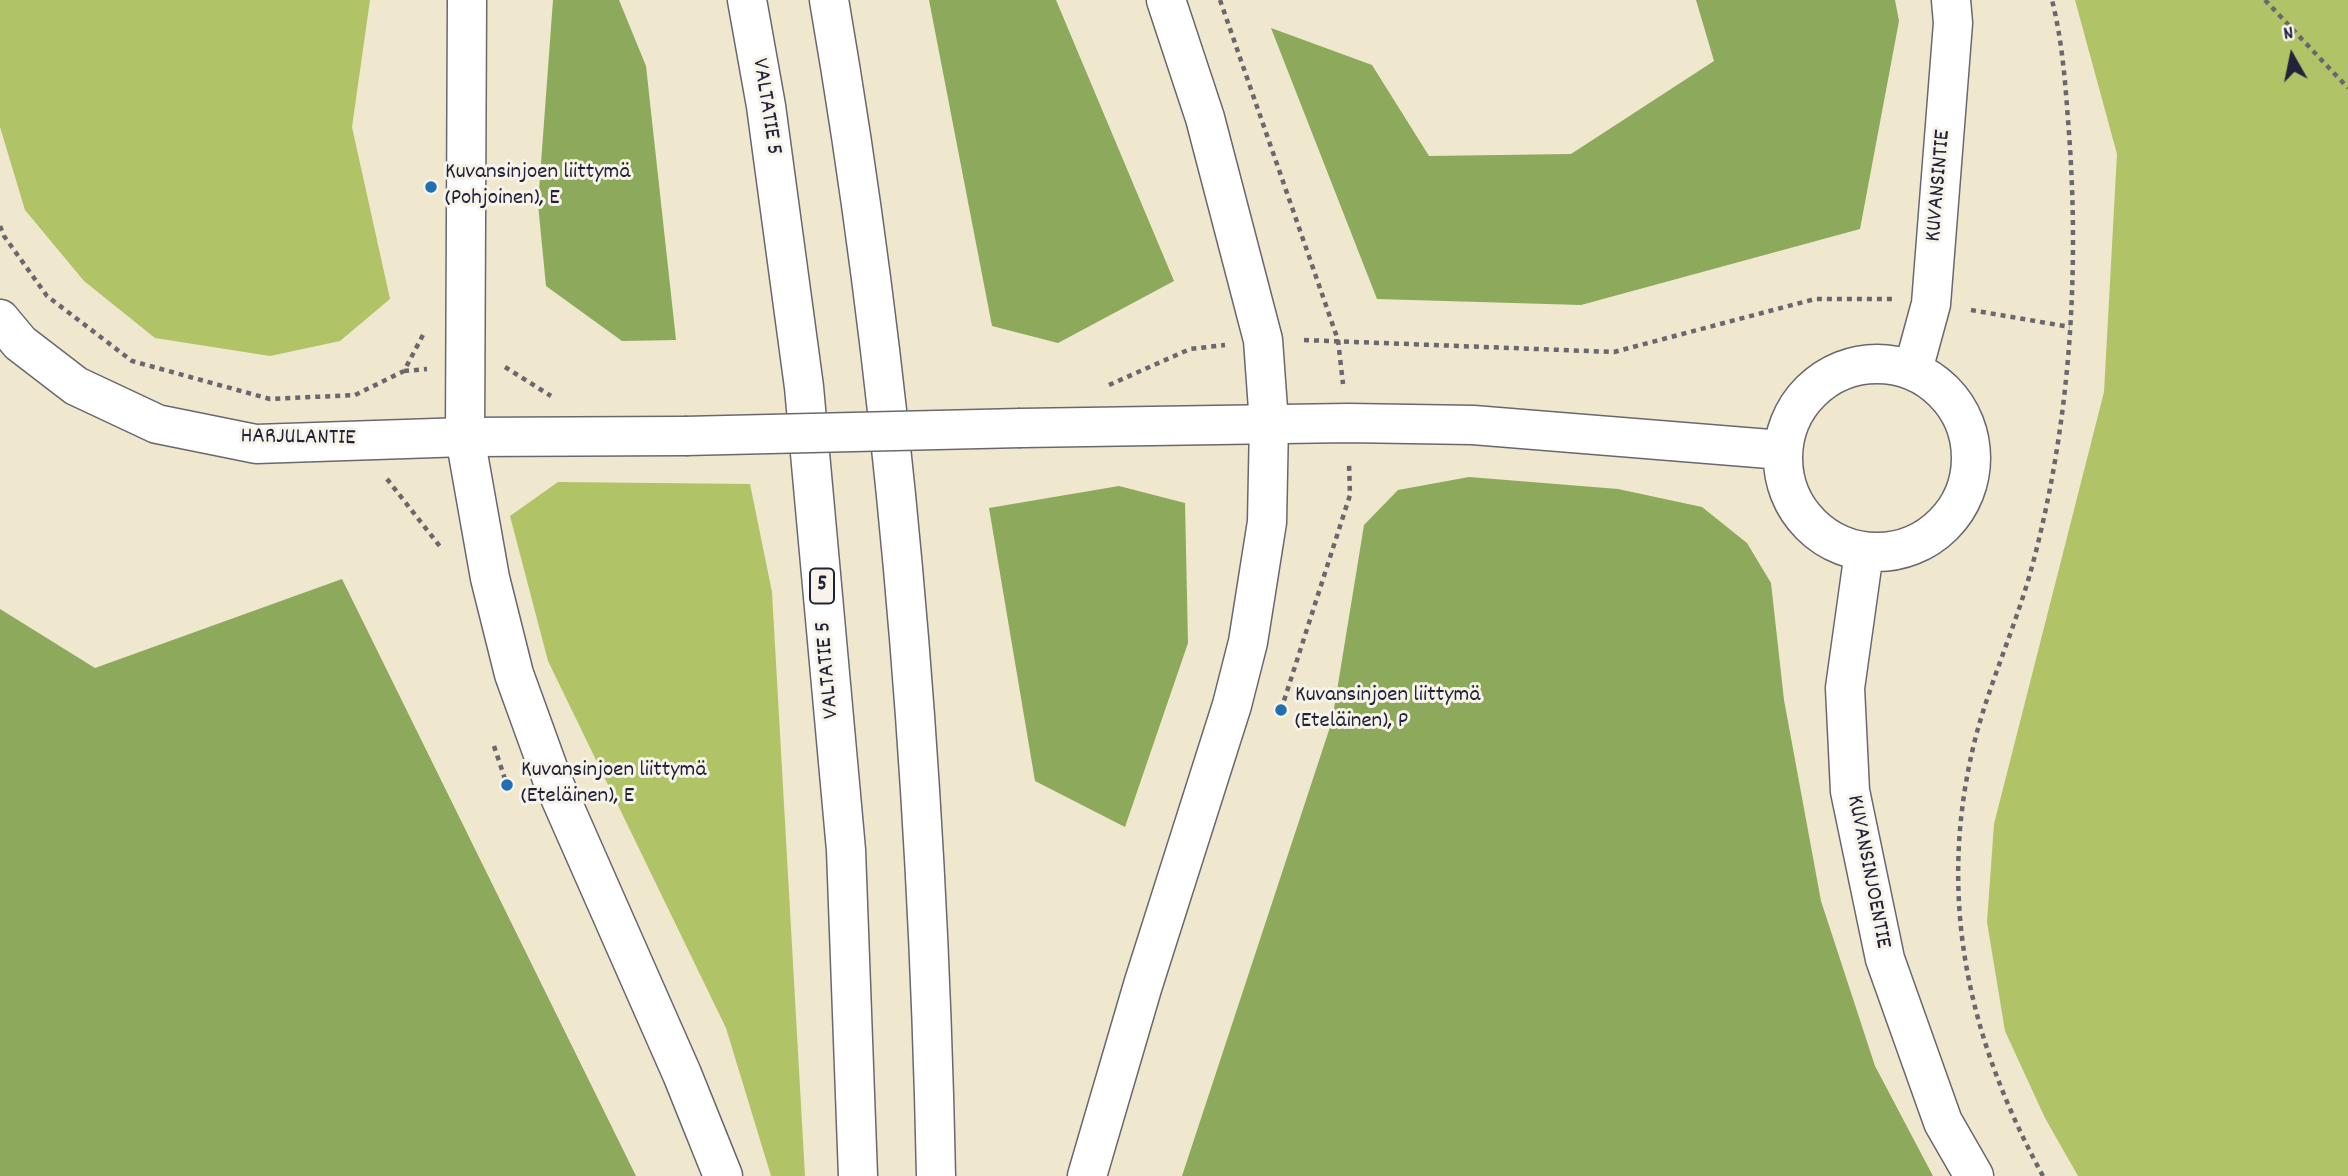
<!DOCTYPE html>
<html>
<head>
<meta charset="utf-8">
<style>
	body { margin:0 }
	#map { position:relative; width:2348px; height:1176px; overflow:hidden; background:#efe7ce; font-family:Dekko,sans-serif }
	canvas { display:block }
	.north { position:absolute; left:2257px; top:21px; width:70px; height:70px; -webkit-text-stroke:5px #f7f3e8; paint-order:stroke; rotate:351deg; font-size:19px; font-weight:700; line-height:28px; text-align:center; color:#22223b }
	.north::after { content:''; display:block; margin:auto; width:24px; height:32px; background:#22223b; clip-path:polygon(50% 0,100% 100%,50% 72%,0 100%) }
</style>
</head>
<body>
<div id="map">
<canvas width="2348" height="1176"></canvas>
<div class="north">N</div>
</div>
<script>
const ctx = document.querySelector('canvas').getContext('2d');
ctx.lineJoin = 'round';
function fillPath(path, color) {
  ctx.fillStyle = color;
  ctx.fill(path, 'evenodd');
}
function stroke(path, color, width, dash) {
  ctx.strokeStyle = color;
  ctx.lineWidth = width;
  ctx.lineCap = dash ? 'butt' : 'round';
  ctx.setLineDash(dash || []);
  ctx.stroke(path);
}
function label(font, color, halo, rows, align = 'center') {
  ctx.font = font + ' Dekko,sans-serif';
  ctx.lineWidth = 6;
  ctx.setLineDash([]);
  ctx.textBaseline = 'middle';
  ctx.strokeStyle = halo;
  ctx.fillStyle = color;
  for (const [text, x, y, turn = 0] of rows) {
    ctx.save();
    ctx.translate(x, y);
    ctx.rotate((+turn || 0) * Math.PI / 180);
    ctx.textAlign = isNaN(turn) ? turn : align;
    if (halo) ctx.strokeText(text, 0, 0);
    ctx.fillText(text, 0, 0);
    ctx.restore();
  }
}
fillPath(new Path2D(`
	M0,0H370L352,127L390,299L340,341L270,356L155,338L84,281L25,210L0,127Z
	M2075,0H2348V1176H2078L2045,1118L2005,1031L1987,922L1994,824L2104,392L2117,154Z
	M558,482L750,484L772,592L805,1176H771L726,1028L548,661L510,516Z`), '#b0c367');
fillPath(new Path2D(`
	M553,0H619L646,66L676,340L622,341L546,286L538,204Z
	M929,0H1056L1174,281L1058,343L992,326Z
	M1696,0H1895L1899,21L1860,229L1581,305L1377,299L1271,28L1372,65L1429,156L1571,154L1714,61Z
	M1469,477L1618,489L1702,507L1747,543L1771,583L1784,700L1821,901L1875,1066L1933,1176H1182L1332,721L1364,525L1398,490Z
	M1119,486L1185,503L1188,643L1125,827L1035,781L989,508Z
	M342,579L636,1176H0V609L95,668Z`), '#8ca95c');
const minor = new Path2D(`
	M0,319L20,343L76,386L157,424L256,444L465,437L685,436
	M1783 458a94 94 0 1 1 188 0a94 94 0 1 1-188 0Z
	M1913,370L1931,304L1953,23L1951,0
	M1021,428L1348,423L1473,425L1782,450
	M1864,552L1845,688L1850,791L1885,959L1943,1122L1974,1176`);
const highway = new Path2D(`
	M467,0L465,437L490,578L514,674L552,779L682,1074L723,1176
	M747,0L766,106L804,387L846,850L858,1176
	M829,0C896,388 928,783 936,1176
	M1087,1176L1143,985L1232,705L1248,642L1267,522L1269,423L1263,340L1205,118L1166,0`);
stroke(minor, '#6a676e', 41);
stroke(highway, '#6a676e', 41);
stroke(new Path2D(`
	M1220,0L1338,340L1343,384
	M2265,0L2348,88
	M0,226L4,236L47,296L132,361L270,399L355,395L404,371L424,333
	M1971,310L2070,327
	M1304,340L1614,352L1815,299H1893
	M505,367L551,396
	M404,371L427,369
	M1109,385L1190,349L1225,345
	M387,479L442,549
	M1281,710L1350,495L1349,463
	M494,746L507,785
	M2043,1176C1966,1035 1935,891 1977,732C1993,674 2019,618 2034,559C2071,417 2080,266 2068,120C2065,79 2062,40 2052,0`), '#6a676e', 4.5, [5, 5]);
stroke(minor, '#fff', 38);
stroke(highway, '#fff', 38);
const minorBridge = new Path2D(`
	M685,436L1021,428`);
stroke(minorBridge, '#6a676e', 41, []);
stroke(minorBridge, '#fff', 38);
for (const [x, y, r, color] of [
	[431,187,7,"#1f6fb2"],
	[1281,710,7,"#1f6fb2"],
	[507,785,7,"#1f6fb2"]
]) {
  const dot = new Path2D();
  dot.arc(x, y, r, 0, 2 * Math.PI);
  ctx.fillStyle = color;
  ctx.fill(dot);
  stroke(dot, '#f7f3e8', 2.5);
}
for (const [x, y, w] of [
	[822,586,24]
]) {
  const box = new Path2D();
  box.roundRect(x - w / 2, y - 17.5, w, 35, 5);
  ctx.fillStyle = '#f7f3e8';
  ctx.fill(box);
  stroke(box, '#22223b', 2);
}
label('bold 21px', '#22223b', null, [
	["5",822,586]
]);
label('23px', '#22223b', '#f7f3e8', [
	["VALTATIE 5",765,107,81],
	["KUVANSINTIE",1940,186,-85],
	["HARJULANTIE",298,439,1],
	["VALTATIE 5",829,670,-95],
	["KUVANSINJOENTIE",1867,872,79]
]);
label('23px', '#22223b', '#f7f3e8', [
	["Kuvansinjoen liittymä",445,174],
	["(Pohjoinen), E",445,200],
	["Kuvansinjoen liittymä",1295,697],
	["(Eteläinen), P",1295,723],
	["Kuvansinjoen liittymä",521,772],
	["(Eteläinen), E",521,798]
], 'left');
</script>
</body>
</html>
